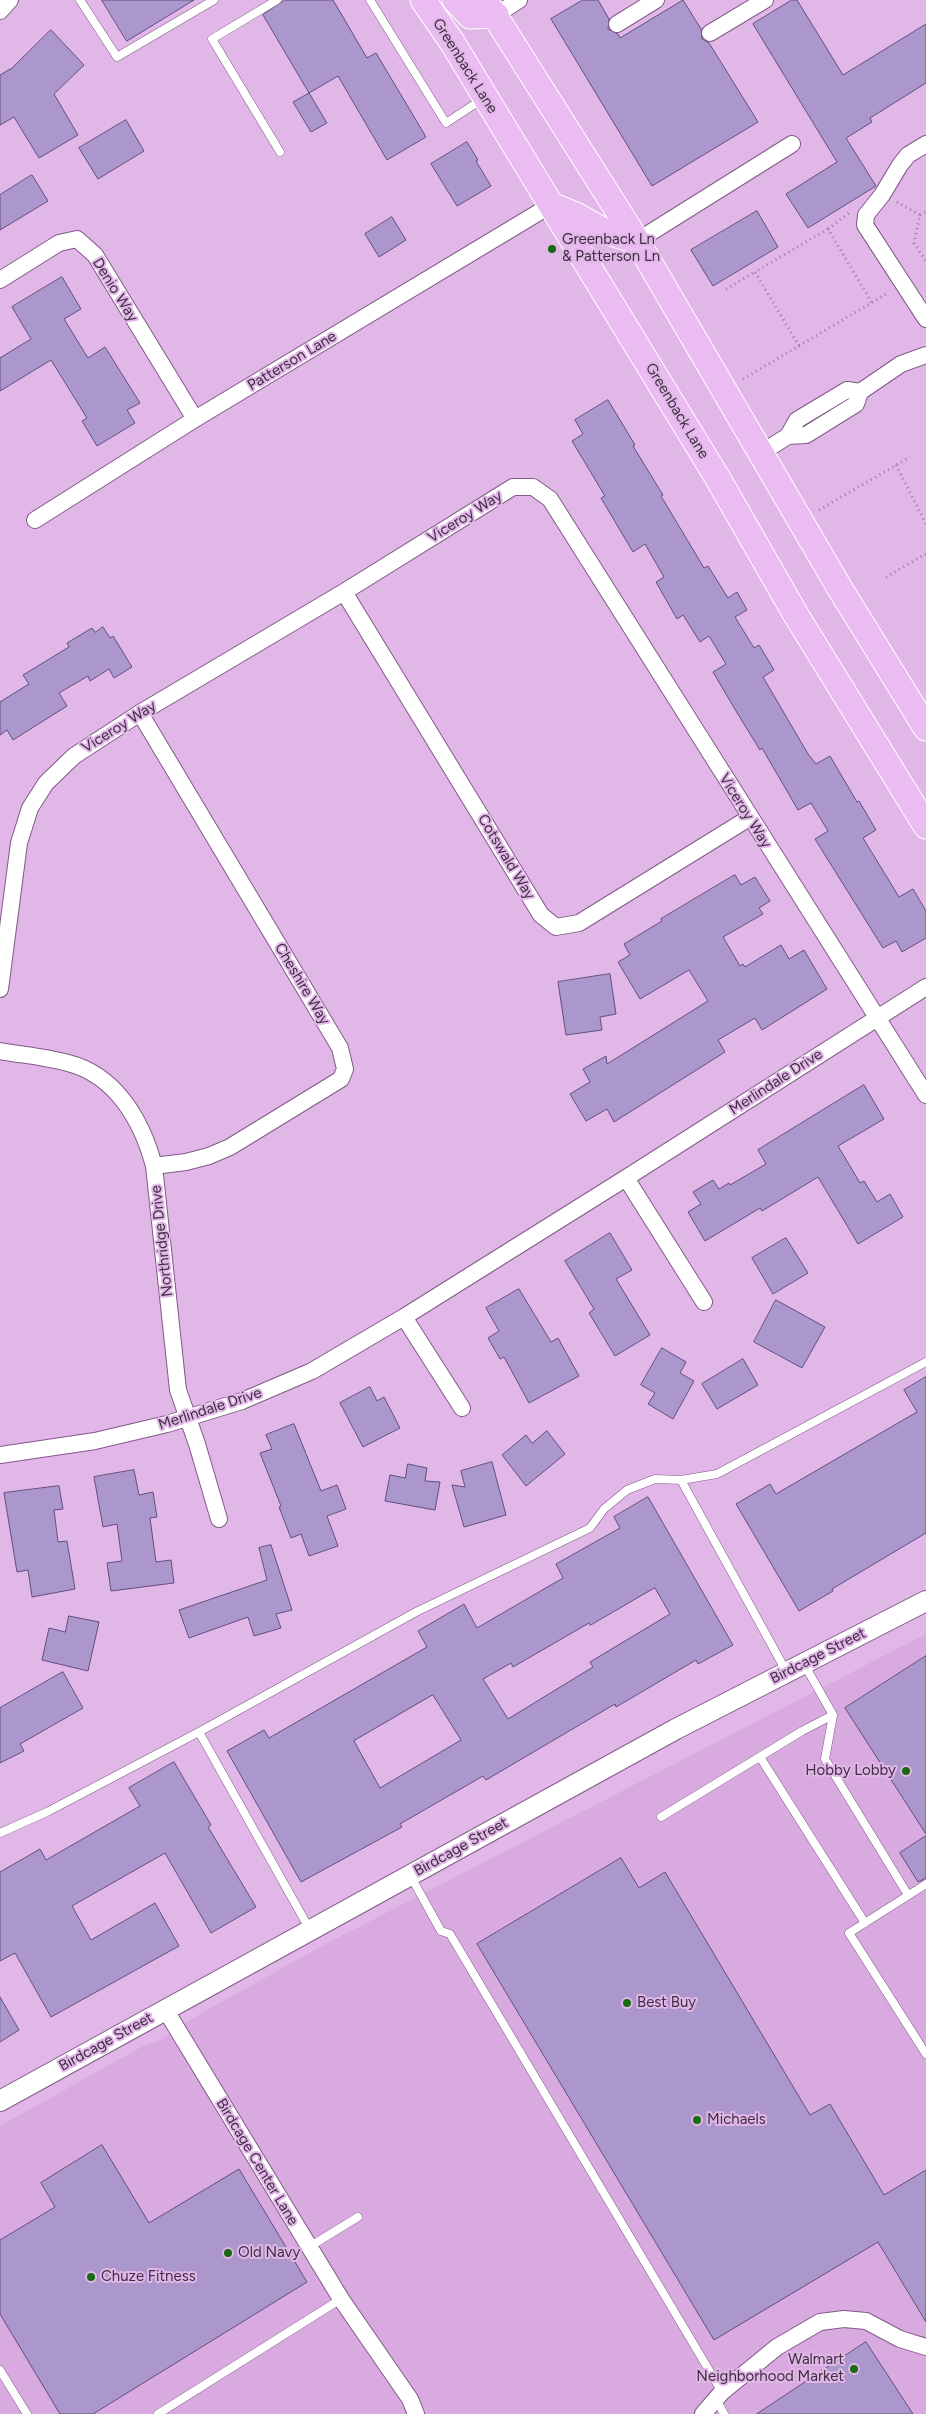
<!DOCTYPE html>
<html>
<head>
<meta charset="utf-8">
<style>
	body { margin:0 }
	canvas { display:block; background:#e1b7e7 }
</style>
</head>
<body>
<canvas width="926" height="2414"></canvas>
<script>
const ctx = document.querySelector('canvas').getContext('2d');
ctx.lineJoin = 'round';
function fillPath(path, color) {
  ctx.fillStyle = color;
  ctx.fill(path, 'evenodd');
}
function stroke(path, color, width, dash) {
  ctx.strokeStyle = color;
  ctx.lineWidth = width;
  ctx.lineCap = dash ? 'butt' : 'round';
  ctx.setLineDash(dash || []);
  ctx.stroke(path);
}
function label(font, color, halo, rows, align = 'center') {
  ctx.font = font + ' Figtree,sans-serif';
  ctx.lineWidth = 4;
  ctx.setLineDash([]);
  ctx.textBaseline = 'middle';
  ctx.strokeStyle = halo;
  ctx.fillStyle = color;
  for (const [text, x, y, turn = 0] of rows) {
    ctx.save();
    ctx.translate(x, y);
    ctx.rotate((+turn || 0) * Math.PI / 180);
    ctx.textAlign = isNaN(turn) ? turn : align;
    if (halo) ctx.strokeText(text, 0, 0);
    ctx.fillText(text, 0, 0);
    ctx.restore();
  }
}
fillPath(new Path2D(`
	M926,1634V2414H0V2126L143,2046L157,2042L200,2014L320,1947Z`), '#d9aae0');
const building = new Path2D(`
	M102,0H194L127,41Z
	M285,0H333L367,58L376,53L426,137L387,160L338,76L309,93L327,123L311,132L293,102L309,93L263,15Z
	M583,0H598L609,19L608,29L618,34L620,38L683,0L701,29L702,39L709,43L758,122L652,186L551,19Z
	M792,0H797L843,75L926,24V83L870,118L872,122L846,138L876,186L808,228L786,194L837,162L753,24Z
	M51,30L84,65L54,94L78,135L39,158L14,117L0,125V75L12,68Z
	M126,120L144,151L98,179L79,148Z
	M467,142L478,160L476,161L491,186L457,206L431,164Z
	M32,175L48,201L0,230V195Z
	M757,211L778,247L713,286L691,250Z
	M392,217L406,240L379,257L365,234Z
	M62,277L81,309L64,319L88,358L105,347L140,403L127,410L135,423L97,446L82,421L87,418L51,360L0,391V358L31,339L12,307Z
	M608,400L635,445L633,446L663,495L661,496L704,568L708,566L728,598L737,592L747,610L735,617L754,648L759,645L774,670L763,677L808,754L816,764L830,756L857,802L859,801L876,830L863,838L899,897L913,889L926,911V938L902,952L896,941L883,948L815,839L828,831L811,803L798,810L762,748L760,750L736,711L713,672L726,664L709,636L700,642L683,615L677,619L656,582L664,577L645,544L633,552L601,498L605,496L572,441L583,434L575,420Z
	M103,627L110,638L113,636L132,667L114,678L109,669L90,681L88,676L59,693L67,706L13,740L7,730L0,735V702L29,684L23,675L69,647L67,643L92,628L95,632Z
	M735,875L741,885L755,877L770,901L759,908L763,914L723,937L740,966L743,964L745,967L781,945L789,959L804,950L827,989L762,1030L755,1018L718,1040L725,1052L614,1122L607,1109L586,1121L570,1094L590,1082L583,1069L606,1056L607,1064L708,1001L689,970L640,999L618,962L630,955L624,944L662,921L661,919Z
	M610,974L616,1014L600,1017L602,1030L566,1035L558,982Z
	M864,1085L884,1119L838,1146L860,1183L864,1181L877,1202L890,1194L903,1217L858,1244L818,1177L762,1211L760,1208L705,1241L688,1212L701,1204L693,1192L713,1180L719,1189L729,1183L730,1185L766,1164L758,1150Z
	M610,1233L632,1270L616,1279L650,1335L615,1356L589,1313L594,1309L565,1261Z
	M786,1238L808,1273L773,1294L752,1258Z
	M519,1289L551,1342L558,1338L579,1376L529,1403L504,1357L500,1359L488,1338L499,1331L486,1308Z
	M776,1300L825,1327L802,1368L754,1342Z
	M662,1348L686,1362L680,1373L694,1381L673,1419L648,1404L655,1393L641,1385Z
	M743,1359L758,1385L717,1409L702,1384Z
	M926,1377V1533L832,1589L833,1591L799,1611L736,1504L770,1484L776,1494L917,1412L904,1390Z
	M370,1387L377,1401L384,1397L400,1428L363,1447L340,1403Z
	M294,1424L321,1491L337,1485L346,1509L327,1516L338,1546L309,1556L301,1534L291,1538L279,1507L281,1506L260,1453L272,1449L266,1435Z
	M547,1431L565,1454L526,1486L502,1455L526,1435L532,1443Z
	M492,1462L506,1515L464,1527L452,1485L465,1487L461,1471Z
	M408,1464L427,1468L425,1481L440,1482L435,1510L385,1501L390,1475L405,1478Z
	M134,1470L139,1495L153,1492L157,1517L150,1518L156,1562L171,1560L174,1583L111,1591L107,1563L122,1561L117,1524L103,1527L94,1477Z
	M59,1486L63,1509L54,1510L58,1542L67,1541L75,1589L32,1597L28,1570L17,1572L4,1493Z
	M648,1497L733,1645L698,1664L696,1660L616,1707L615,1704L486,1780L483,1776L400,1824L402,1827L301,1882L227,1751L264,1730L269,1738L427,1647L418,1631L464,1604L477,1628L563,1578L556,1564L620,1528L614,1517ZM655,1588L670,1614L590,1662L593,1667L508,1719L483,1679L511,1663L513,1667L589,1623L590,1625ZM433,1695L461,1740L380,1788L354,1741Z
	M271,1545L292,1610L276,1614L281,1628L254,1636L248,1617L189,1638L179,1610L267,1580L259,1548Z
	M69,1616L99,1622L88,1671L42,1660L49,1628L65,1632Z
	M926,1656V1834L845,1708Z
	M63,1672L83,1708L20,1744L24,1751L0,1763V1708Z
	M174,1762L211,1825L208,1827L256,1907L211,1933L165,1853L72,1906L91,1940L155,1903L179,1946L51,2017L15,1953L0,1961V1872L40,1849L46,1860L140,1806L129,1788Z
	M926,1836V1878L918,1882L900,1853Z
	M621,1858L639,1888L665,1872L810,2115L830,2104L884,2195L926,2170V2322L878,2242L714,2340L477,1944Z
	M0,1997L19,2030L0,2042Z
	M102,2145L149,2223L239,2169L307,2282L93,2414H60L0,2314V2240L55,2207L41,2183Z
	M866,2342L913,2414H757Z`);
fillPath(building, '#ac97cd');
stroke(building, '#624e7f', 1);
const service = new Path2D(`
	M80,0L117,57L214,0
	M277,0L212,39L280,152
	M370,0L446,123L484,98
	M681,1480L786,1671
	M804,1664L833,1715L825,1759L908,1895
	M199,1732L310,1930
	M760,1757L865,1923
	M661,1817L802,1731L833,1715
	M0,1833L47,1812L199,1732L416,1612L590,1528L604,1509L627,1490L655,1479L681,1480L717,1474L926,1362
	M410,1875L441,1931L450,1934L722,2392
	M926,1884L849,1933L926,2054
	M309,2247L358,2217
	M0,2370L27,2414
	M716,2399L724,2414
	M158,2414L341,2299`);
const minor = new Path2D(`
	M0,11L10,0
	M496,15L519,0
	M617,24L656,0
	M710,33L765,0
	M926,144L908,155L900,165L882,195L866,215L865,225L926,319
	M637,241L792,144
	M0,280L59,243L77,239L95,255L195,419
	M788,436L806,435L856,404L860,392L901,364L926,355
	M761,453L788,436L797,420L847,390L860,392
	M35,520L195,419L551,205
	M344,592L541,915L556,927L579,923L749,818
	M140,713L340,1048L345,1069L341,1079L230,1147L209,1156L186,1162L154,1166
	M0,989L19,843L30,808L46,783L74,756L140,713L344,592L513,487H533L550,499L926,1095
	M0,1051C22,1055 46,1057 68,1063C116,1075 142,1121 154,1166L178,1390L197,1444L219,1519
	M626,1178L704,1302
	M404,1317L462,1408
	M0,1455L95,1441L167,1424L242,1401L312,1371L404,1317L626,1178L926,987
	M165,2009L341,2299L410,2399L416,2414
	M703,2414L722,2392L777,2347L820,2322L844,2319L866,2321L900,2339L926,2347`);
const tertiary = new Path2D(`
	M0,2101L676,1729L926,1601`);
const primary = new Path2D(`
	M423,0L452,42L551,205L717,477L796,615L926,826
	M455,0L470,16L496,15
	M485,0L637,241L839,587L926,728
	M551,205L576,215L604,231L637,241`);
stroke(service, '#805a86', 9);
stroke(minor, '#805a86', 18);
stroke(tertiary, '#805a86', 22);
stroke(primary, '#fff', 27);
stroke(new Path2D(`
	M897,202L920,215L914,243L926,261
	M920,215L926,212
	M828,229L849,213
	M726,289L755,272
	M799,346L755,272L828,229L872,303
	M743,379L888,293
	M896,465L926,524
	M819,510L910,457
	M886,577L926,554`), '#997a9e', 3, [1, 4]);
stroke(service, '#fff', 8);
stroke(minor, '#fff', 16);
stroke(tertiary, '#fff', 20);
stroke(primary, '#eabcf1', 25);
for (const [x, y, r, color] of [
	[552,249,5,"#166a10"],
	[906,1771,5,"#166a10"],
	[627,2003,5,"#166a10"],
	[697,2120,5,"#166a10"],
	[228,2253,5,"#166a10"],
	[91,2277,5,"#166a10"],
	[854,2369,5,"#166a10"]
]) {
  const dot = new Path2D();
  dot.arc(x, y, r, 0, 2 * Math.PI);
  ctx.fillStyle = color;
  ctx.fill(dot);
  stroke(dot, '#e1b7e7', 2);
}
label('15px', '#3f2e42', '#e1b7e7', [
	["Greenback Lane",465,66,58],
	["Denio Way",115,290,58],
	["Patterson Lane",292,361,-31],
	["Greenback Lane",677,411,59],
	["Viceroy Way",465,517,-32],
	["Viceroy Way",119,727,-32],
	["Viceroy Way",745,811,58],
	["Cotswald Way",506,857,59],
	["Cheshire Way",302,984,59],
	["Merlindale Drive",776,1082,-33],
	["Northridge Drive",162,1241,-96],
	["Merlindale Drive",210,1409,-18],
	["Birdcage Street",818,1656,-27],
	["Birdcage Street",461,1847,-29],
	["Birdcage Street",106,2042,-29],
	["Birdcage Center Lane",257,2162,59]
]);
label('15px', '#3f2e42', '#e1b7e7', [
	["Greenback Ln",562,240],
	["& Patterson Ln",562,257],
	["Hobby Lobby",896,1771,"right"],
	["Best Buy",637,2003],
	["Michaels",707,2120],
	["Old Navy",238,2253],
	["Chuze Fitness",101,2277],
	["Walmart",844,2360,"right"],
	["Neighborhood Market",844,2377,"right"]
], 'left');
</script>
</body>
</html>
